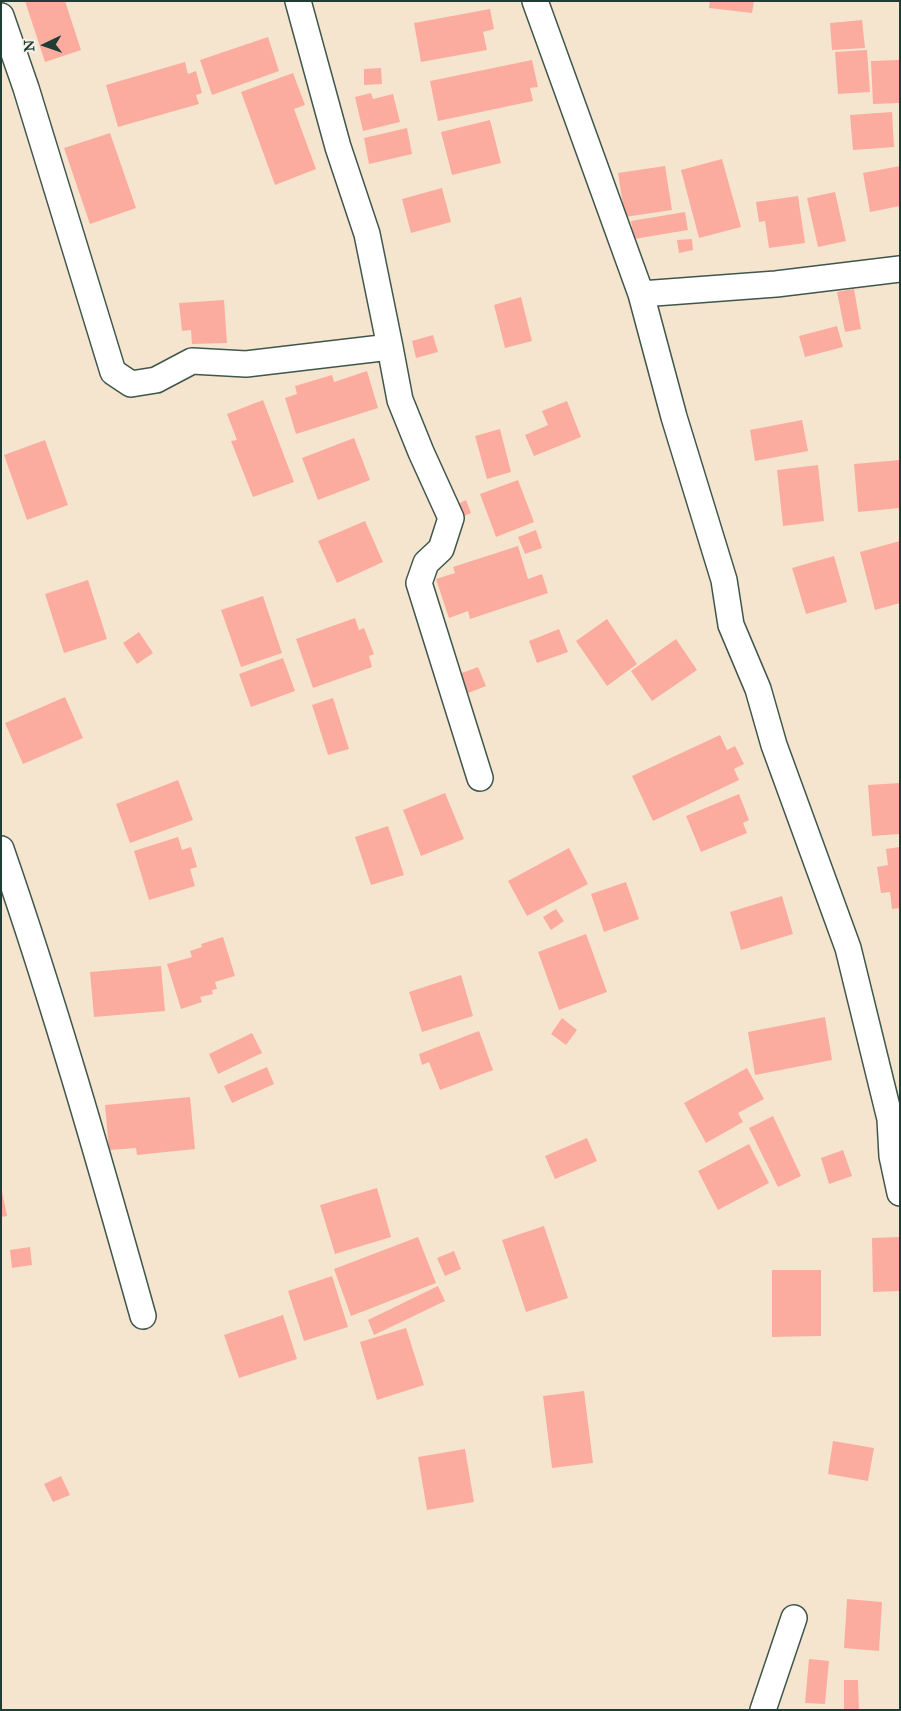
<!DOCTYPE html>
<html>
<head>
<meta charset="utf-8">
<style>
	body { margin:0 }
	#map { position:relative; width:901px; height:1711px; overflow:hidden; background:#f5e5cf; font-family:"IM FELL Great Primer",serif }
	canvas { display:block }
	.frame { position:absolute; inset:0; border:2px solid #1f3d34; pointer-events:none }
	.north { position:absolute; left:20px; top:20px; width:50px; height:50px; -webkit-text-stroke:4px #f7f3e8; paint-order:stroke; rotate:267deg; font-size:14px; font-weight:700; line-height:20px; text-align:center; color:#1f3d34 }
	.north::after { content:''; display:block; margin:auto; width:18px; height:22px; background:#1f3d34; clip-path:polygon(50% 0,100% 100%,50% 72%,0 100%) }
</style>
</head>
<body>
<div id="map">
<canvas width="901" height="1711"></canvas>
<div class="frame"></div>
<div class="north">N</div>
</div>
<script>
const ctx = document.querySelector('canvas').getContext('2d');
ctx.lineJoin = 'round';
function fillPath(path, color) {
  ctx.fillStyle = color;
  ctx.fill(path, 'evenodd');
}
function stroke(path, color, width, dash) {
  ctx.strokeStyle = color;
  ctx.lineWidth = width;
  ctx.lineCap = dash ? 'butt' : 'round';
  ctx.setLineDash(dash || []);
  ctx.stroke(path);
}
fillPath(new Path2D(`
	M25,1H65L81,50L45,62Z
	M710,1H754L752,13L709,8Z
	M490,9L494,29L483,32L487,50L421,62L414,23Z
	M862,20L865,48L832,50L830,23Z
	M268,37L279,71L212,95L200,60Z
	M867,50L870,92L838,94L835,52Z
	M532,60L538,87L530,88L533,101L438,121L430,81Z
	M900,60V103L873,104L871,61Z
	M185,62L188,74L196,71L202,93L196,95L199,104L118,127L106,85Z
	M381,68L382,84L364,85V69Z
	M293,73L305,105L294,109L316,169L275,185L241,92Z
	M371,93L373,99L393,94L400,122L363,131L355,97Z
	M892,112L894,147L853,150L850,115Z
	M490,120L501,163L452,175L441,132Z
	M407,128L412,154L369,164L364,138Z
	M110,133L136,208L90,224L64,148Z
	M722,159L741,227L699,238L681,170Z
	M665,166L672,210L625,217L618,173Z
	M900,166V206L870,212L863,173Z
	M442,188L451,222L411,233L402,199Z
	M835,192L846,241L818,247L807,198Z
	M798,196L805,243L769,248L765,221L759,222L756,202Z
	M685,212L688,230L634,239L631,221Z
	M692,239L693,250L679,253L677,240Z
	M854,289L861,329L845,332L837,292Z
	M521,297L532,341L505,348L494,305Z
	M224,300L227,343L192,344L191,330L182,331L179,303Z
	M837,326L843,347L805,357L799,336Z
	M433,335L438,352L416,358L412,341Z
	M367,371L378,408L296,434L285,398L297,394L295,386L332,375L334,382Z
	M263,400L294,482L253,497L231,441L237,440L227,414Z
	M567,401L581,437L534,456L525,435L548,425L542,411Z
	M802,420L808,451L755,461L750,430Z
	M500,429L511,472L487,479L475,436Z
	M354,438L370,480L318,500L302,458Z
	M45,440L68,505L27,520L4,455Z
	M900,460V508L858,512L854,464Z
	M818,465L824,521L783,526L777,470Z
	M518,480L534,522L496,537L480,494Z
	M466,500L471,513L464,516L458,504Z
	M365,521L383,562L337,583L318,541Z
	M536,530L542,548L525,554L518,537Z
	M900,541V603L875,610L860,552Z
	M518,546L528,579L542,574L548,593L470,619L468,611L449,618L436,579L455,573L453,567Z
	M834,556L847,602L806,614L792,568Z
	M88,580L107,639L64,653L45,594Z
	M263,596L282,653L241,667L221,610Z
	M355,618L359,630L364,628L374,654L369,656L372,667L313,688L296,639Z
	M607,619L637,664L607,686L576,641Z
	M559,629L568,652L537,663L529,641Z
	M139,632L153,653L137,664L123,643Z
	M676,639L697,670L652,701L631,671Z
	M283,658L295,691L251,707L239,674Z
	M478,667L486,686L466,694L459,674Z
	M65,697L83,738L23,764L5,723Z
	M333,698L349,749L328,755L312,705Z
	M720,735L727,750L735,746L744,764L734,769L739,780L653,821L632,776Z
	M178,780L193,820L130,843L116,804Z
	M900,783V834L872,836L868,785Z
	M445,793L464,839L421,856L403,810Z
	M739,794L749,820L743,823L747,833L701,852L686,816Z
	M388,826L404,875L371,885L355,837Z
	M178,837L182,850L191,847L197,867L190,869L195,886L149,900L134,851Z
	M900,847V908L892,909L890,892L881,893L877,867L888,865L886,849Z
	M569,848L588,884L527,916L508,881Z
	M626,882L639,919L604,932L591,894Z
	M782,896L793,934L741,950L730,912Z
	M556,909L564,921L551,930L543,917Z
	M586,934L607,992L559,1010L538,952Z
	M223,937L235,976L215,982L217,989L212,990L213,994L200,997L202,1002L181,1009L167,964L192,957L190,951L202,947L201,944Z
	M161,966L165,1011L94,1017L90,972Z
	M461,975L473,1016L422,1032L409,992Z
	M825,1017L832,1060L755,1075L748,1032Z
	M562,1018L577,1030L566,1045L551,1034Z
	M479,1031L493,1070L440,1090L429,1062L422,1065L419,1054Z
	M252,1033L262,1053L218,1074L209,1054Z
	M267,1067L274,1084L232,1103L224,1086Z
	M747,1068L764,1099L738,1113L743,1122L706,1143L684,1103Z
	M190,1097L195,1149L137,1155L136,1148L109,1150L105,1105Z
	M773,1116L801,1176L778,1187L749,1128Z
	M587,1138L597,1161L555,1179L545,1156Z
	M749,1144L769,1183L718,1210L698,1171Z
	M843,1150L852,1176L829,1184L821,1158Z
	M1,1187L7,1216L1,1217Z
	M377,1188L391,1237L335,1254L320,1205Z
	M544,1226L568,1298L526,1312L502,1240Z
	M418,1237L436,1283L351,1316L334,1269Z
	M900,1237V1291L873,1292L872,1238Z
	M30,1247L32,1265L12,1268L10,1250Z
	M454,1251L461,1269L445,1276L437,1258Z
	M772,1270H821V1336L772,1337Z
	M332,1276L348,1327L304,1341L288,1291Z
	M438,1286L445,1301L374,1335L368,1320Z
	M283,1315L297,1359L239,1378L224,1335Z
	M406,1328L424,1385L377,1400L360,1342Z
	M584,1391L593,1463L552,1468L543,1396Z
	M833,1441L874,1448L868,1481L828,1474Z
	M465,1449L474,1502L427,1510L418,1457Z
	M61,1476L70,1495L53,1502L44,1484Z
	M847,1599L882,1602L879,1651L844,1648Z
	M809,1659L829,1661L825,1704L805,1703Z
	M844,1680H858L859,1710H844Z`), '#fbac9f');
const minor = new Path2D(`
	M298,1L338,147L367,234L390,347
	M535,1L641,294L776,284L900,269
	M1,16L26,88L113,372L131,384L156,380L192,361L246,364L390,347L400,400L421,452L451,518L441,549L426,563L419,583L480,778
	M641,294L674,417L724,580L731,625L758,689L774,745L848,948L890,1119L892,1156L900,1193
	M1,849C54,1002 99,1159 143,1316
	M763,1710L794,1618`);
stroke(minor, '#3f564b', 28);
stroke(minor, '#fff', 25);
</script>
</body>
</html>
